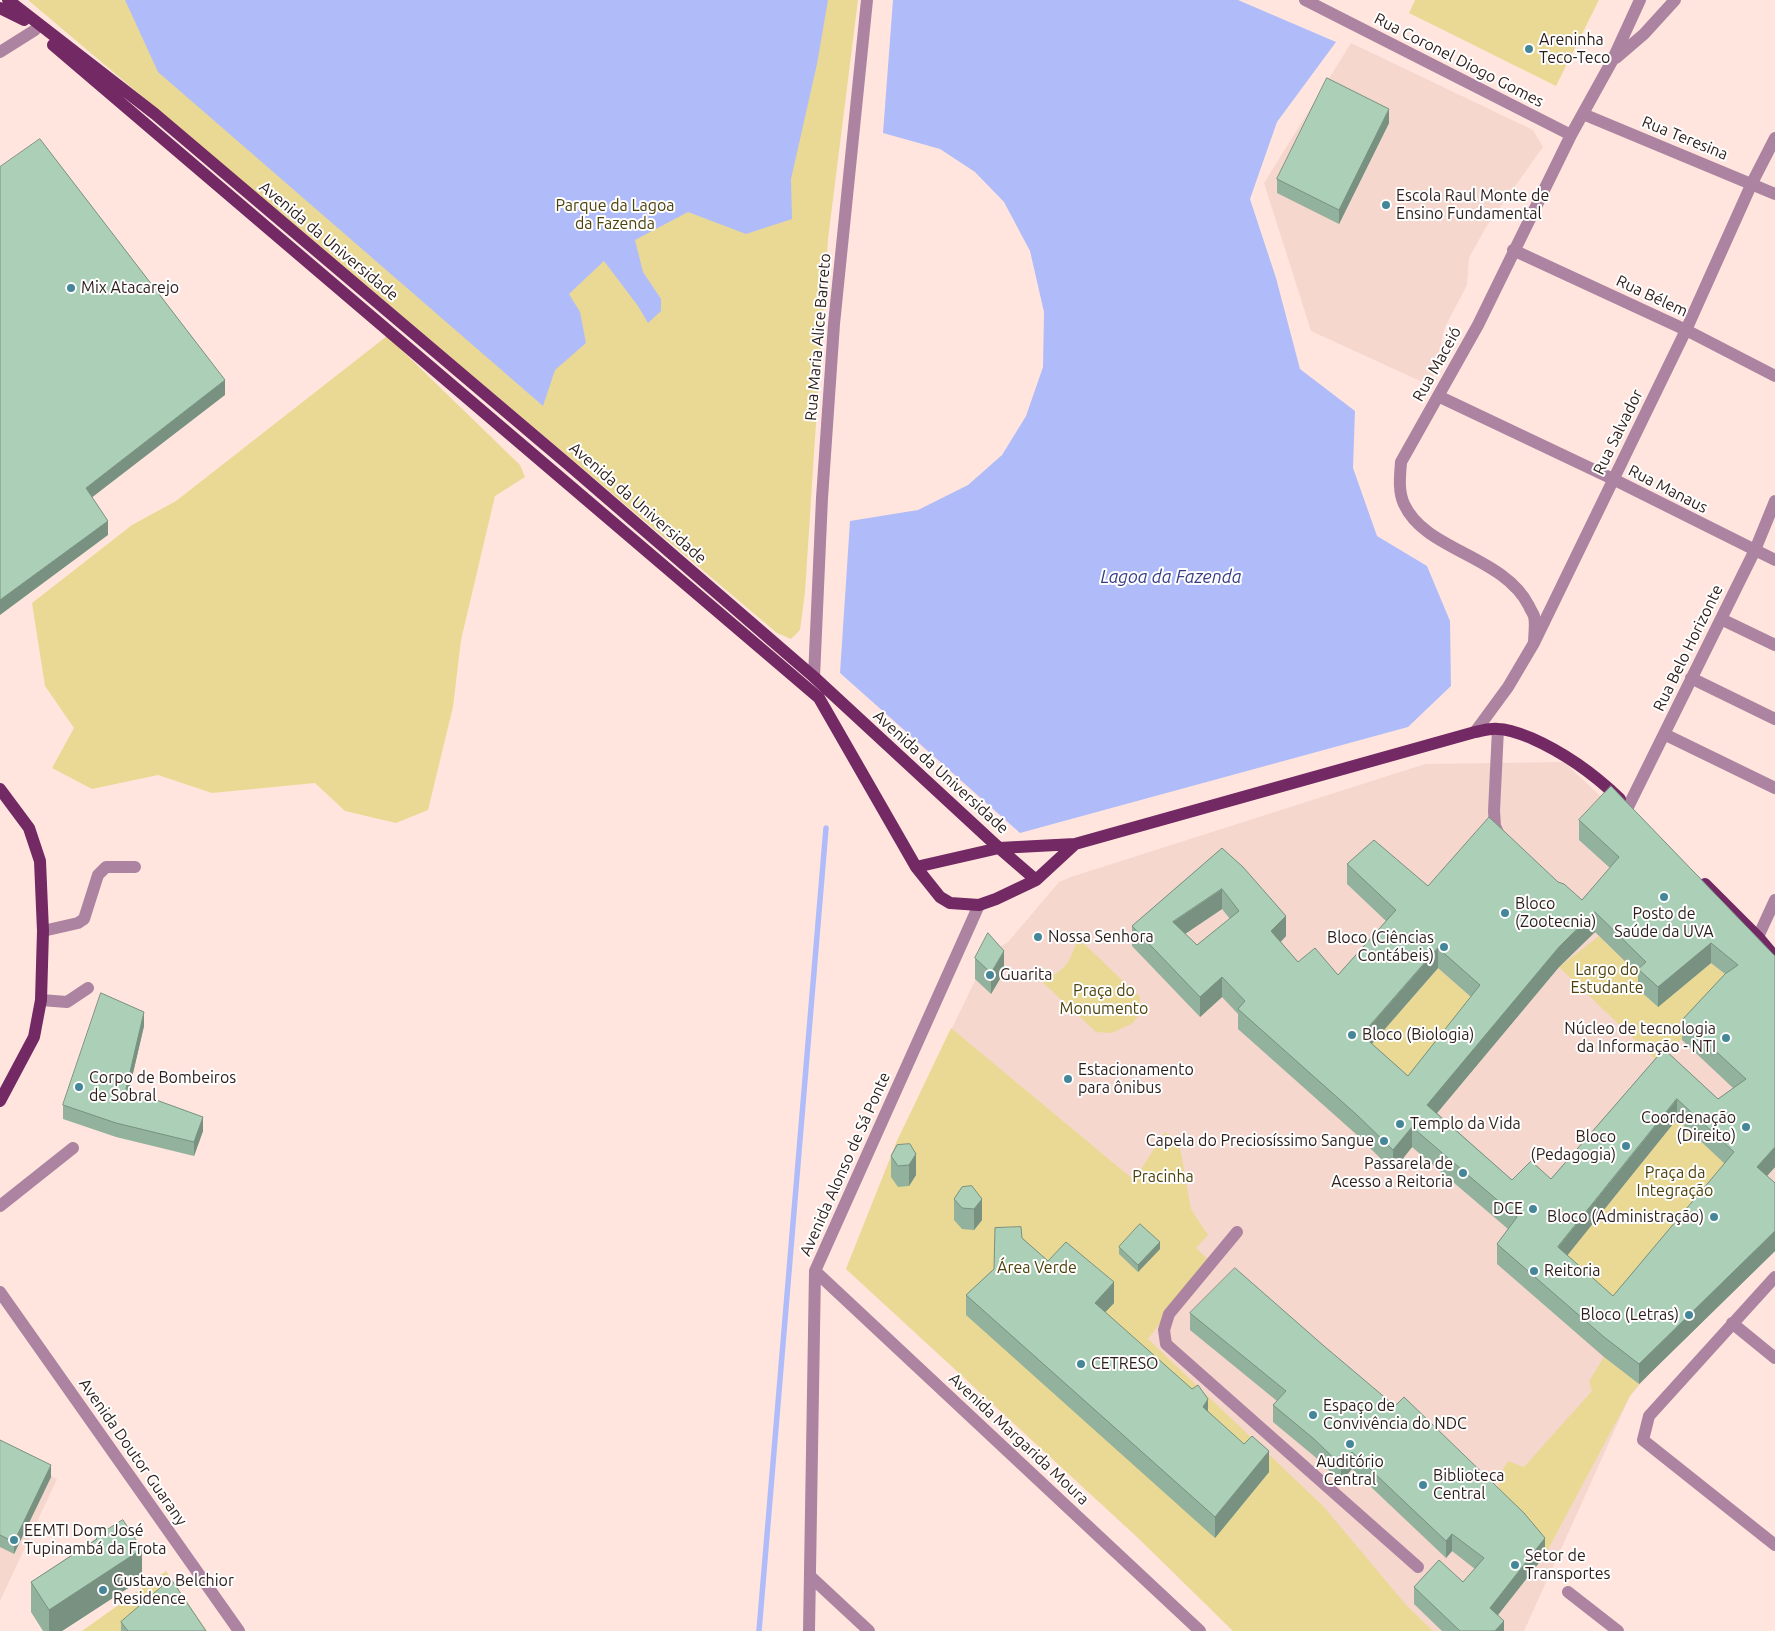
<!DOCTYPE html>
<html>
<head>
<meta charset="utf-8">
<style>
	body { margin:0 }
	canvas { display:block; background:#ffe5dd }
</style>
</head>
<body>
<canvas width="1775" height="1631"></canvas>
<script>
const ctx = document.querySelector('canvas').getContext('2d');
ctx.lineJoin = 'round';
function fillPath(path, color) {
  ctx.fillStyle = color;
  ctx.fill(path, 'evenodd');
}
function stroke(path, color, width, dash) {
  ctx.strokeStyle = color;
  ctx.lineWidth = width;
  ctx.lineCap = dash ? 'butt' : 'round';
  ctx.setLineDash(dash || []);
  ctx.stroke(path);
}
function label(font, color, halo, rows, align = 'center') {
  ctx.font = font + ' Ubuntu,sans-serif';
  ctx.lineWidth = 4;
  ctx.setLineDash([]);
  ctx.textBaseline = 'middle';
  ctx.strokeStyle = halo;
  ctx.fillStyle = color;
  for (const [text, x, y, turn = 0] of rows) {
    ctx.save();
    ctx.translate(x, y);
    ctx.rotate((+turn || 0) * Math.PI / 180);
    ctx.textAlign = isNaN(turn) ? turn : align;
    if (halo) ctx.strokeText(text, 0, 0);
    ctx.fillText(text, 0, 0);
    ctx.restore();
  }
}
fillPath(new Path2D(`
	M1351,43L1533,130L1543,147L1486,227L1469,258L1467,285L1445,327L1431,386L1311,331L1264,183Z
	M1564,762L1611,806L1775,976V1251L1655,1368L1630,1396L1524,1631H1233L1137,1537L846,1269L897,1141L988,954L1008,942L1059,882L1071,877L1425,764Z
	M0,1452L57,1479L0,1601Z`), '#f6d7ce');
fillPath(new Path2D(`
	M28,0H858L828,239L805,592L800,630L791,639L777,633Z
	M1415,0H1599L1556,86L1409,13Z
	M387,336L520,465L525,477L495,496L461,640L453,707L428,810L396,823L345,811L315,783L212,793L158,775L92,789L52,768L74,728L45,686L32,603L132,525L176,501Z
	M1599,936L1646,982L1657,1007L1711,963L1738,985L1658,1062L1559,967Z
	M1078,938L1140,997V1013L1133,1023L1112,1033L1096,1032L1040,980C1066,972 1070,962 1078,938Z
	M1438,968L1480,1005L1408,1097L1362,1055Z
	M951,1028L1134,1180L1165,1132L1179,1142L1191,1209L1208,1235L1196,1248L1209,1260L1148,1339L1324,1507L1406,1605L1433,1631H1233L1137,1537L846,1269L897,1141Z
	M1677,1119L1734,1172L1613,1317L1558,1267Z
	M1604,1357L1639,1384L1630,1396L1545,1555L1524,1531L1494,1502L1502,1471L1508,1461L1524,1467L1592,1391L1589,1381Z
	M166,1571L207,1631H82Z`), '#ead995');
fillPath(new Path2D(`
	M125,0H828L817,64L791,179L792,219L746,234L688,212L635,240L643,272L661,299V311L648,323L638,306L604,261L569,294L580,312L586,343L555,370L543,406L158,72Z
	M893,0H1238L1336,42L1277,122L1250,199L1276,278L1300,369L1355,411L1353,468L1377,536L1427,566L1450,621L1451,686L1408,727L1020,833L840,673L850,521L918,510L968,485L1002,455L1026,416L1043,367L1044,312L1030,251L1004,202L975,172L940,149L883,133Z`), '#b0bcfa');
stroke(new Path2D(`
	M759,1631L826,828`), '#b0bcfa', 5.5);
stroke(new Path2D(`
	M1305,0L1571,135
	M0,52L35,30
	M1616,58L1644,34L1675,0
	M1583,114L1775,194
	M1513,250L1686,330L1775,376
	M1438,396L1613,479L1775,560
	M1721,619L1775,645
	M1534,643C1534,635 1536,624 1534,616C1533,613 1530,609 1529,606C1503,555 1425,551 1404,504C1398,491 1400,476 1401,462L1478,325L1571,135L1612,61L1640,0
	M814,677L822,498L834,324L867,0
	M1691,678L1775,719
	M1498,729L1494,811L1495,826L1500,837
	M1475,732L1508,687L1534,643L1686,330L1752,183L1775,138
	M1664,734L1775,788
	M1628,807L1755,550L1775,501
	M43,931L78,923L84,919L98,875L106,867H135
	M1758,937L1775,900
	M41,1000L67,1002L88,988
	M0,1206L73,1148
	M1237,1232L1169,1314L1164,1330L1166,1344L1418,1567
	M815,1271L1200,1631
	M1775,1277L1649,1416L1643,1440L1775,1545
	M0,1292L239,1631
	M1732,1323L1775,1358
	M811,1577L869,1631
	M1568,1592L1618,1631
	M809,1631L815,1271L979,905`), '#ad83a2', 12);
stroke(new Path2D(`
	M8,0L155,114L570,466L814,677L999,848L1075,844L1475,732C1482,731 1490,728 1498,729C1509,729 1521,734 1531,738C1565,753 1593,773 1620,799
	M0,8L24,20
	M53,45L819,698L916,867L940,897L950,903L979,905L996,899L1036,880L1075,844
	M0,789L29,828L40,861L43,931L41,1000L34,1037L0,1101
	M916,867L999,848L1036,880
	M1705,884L1758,937L1775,957`), '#722964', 12);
fillPath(new Path2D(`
	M1389,123L1339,224L1277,193V179Z
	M1579,820L1775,956V1167L1767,1176L1775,1183V1251L1639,1384L1604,1357L1497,1264V1244L1508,1229L1412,1147L1393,1171L1357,1135L1238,1029V1014L1222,997L1200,1017L1132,946V926L1222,848L1286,936L1281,942L1298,962L1338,975L1386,921L1347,884V864L1428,886L1558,882L1582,900L1610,868L1579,840ZM1222,909L1230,919L1197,945L1185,934ZM1595,932L1638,974V989L1658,1007L1711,963L1725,974L1682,1020V1040L1733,1088L1718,1099L1664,1049L1551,1179L1512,1180L1437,1113L1559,967ZM1438,968L1471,997L1408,1076L1372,1044ZM1677,1119L1725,1164L1613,1296L1567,1255Z
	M975,958L1004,972L991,994L975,979Z
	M144,1026L129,1090L203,1131L194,1156L116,1137L63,1119V1105Z
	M897,1145L916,1175L909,1186L898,1187L891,1177V1156Z
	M962,1187L982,1220L974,1230L962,1229L954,1220V1199Z
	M1022,1238L1048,1261L1114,1303L1105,1312L1208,1411L1269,1472L1215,1538L966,1315V1295L994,1269Z
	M1119,1247L1160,1249L1138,1272L1119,1254Z
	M1190,1313L1545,1555L1498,1615L1504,1631H1442L1414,1604V1587L1463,1582L1475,1569L1452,1551L1446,1558L1352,1469L1341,1482L1314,1456L1273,1422V1405L1277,1401L1190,1330Z
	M0,1440L51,1477L14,1554L0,1547Z
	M96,1537L142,1579L62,1631H43L31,1612V1582L96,1539Z
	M121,1622L206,1631H121Z`), '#93b29d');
fillPath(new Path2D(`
	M1389,109V123L1339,224V210Z
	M225,380V395L86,502V488Z
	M108,521V535L0,615V600Z
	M1222,889V909L1173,942V922Z
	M1595,912V932L1559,967L1427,1125V1105L1559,947Z
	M1286,916V936L1271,951V931Z
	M1711,943V963L1658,1007V987Z
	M1438,948V968L1362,1055V1035Z
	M1004,951V972L991,994V973Z
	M1222,977V997L1200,1017V997Z
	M144,1012V1026L126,1103V1089Z
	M1677,1099V1119L1558,1267V1247Z
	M203,1117V1131L194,1156V1142Z
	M1412,1127V1147L1393,1171V1150Z
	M1775,1147V1167L1757,1187V1167Z
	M916,1154V1175L909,1186V1165Z
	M982,1199V1220L974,1230V1209Z
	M1775,1231V1251L1639,1384V1364Z
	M1160,1242V1249L1138,1272V1265Z
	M1114,1282V1303L1095,1323V1303Z
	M1208,1399V1420L1203,1407Z
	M1269,1451V1472L1215,1538V1517Z
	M1352,1452V1469L1341,1482V1465Z
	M51,1465V1477L14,1554V1542Z
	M1452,1534V1551L1446,1558V1541Z
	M1545,1538V1555L1490,1625V1608Z
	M142,1549V1579L62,1631H49V1610Z
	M1504,1621V1631H1495Z`), '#789180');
const building = new Path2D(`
	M1327,78L1389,109L1339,210L1277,179Z
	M40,139L225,380L86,488L108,521L0,600V167Z
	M1611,786L1775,956V1147L1757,1167L1775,1183V1231L1639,1364L1604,1337L1497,1244L1517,1217L1412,1127L1393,1150L1357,1115L1238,1009L1245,1001L1222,977L1200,997L1132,926L1222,848L1243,867L1286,916L1271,931L1298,962L1315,948L1338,975L1396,910L1347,864L1374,840L1428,886L1489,817L1558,882L1564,884L1582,900L1619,857L1579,820ZM1222,889L1239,911L1197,945L1173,922ZM1595,912L1646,962L1638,969L1658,987L1711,943L1738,965L1725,974L1682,1020L1746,1079L1718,1099L1664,1049L1551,1179L1531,1161L1512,1180L1427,1105L1559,947ZM1438,948L1480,985L1408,1076L1362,1035ZM1677,1099L1734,1152L1613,1296L1558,1247Z
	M988,933L1004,951L991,973L975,958Z
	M101,993L144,1012L126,1089L203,1117L194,1142L116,1123L63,1105Z
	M910,1144L916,1154L909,1165L898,1166L891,1156L897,1145Z
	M972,1186L982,1199L974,1209L962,1208L954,1199L962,1187Z
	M1140,1224L1160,1242L1138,1265L1119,1247Z
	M1021,1227L1022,1238L1048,1261L1066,1242L1114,1282L1095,1303L1192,1389L1198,1385L1208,1399L1203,1407L1244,1444L1252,1436L1269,1451L1215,1517L966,1295L994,1269L995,1228Z
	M1235,1268L1324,1346L1395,1406L1404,1397L1524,1513L1545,1538L1490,1608L1504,1621L1495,1631H1460L1414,1587L1439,1560L1463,1582L1484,1558L1452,1534L1446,1541L1352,1452L1341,1465L1314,1439L1273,1405L1286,1391L1190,1313Z
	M0,1440L51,1465L14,1542L0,1535Z
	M123,1520L142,1549L49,1610L31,1582L97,1539L96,1537Z
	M171,1579L206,1631H128L121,1622Z`);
fillPath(building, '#abcfb7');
stroke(building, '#789180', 1);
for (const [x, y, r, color] of [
	[1529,49,5,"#458798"],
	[1386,205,5,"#458798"],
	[71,288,5,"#458798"],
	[1664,897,5,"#458798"],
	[1505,913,5,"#458798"],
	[1038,937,5,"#458798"],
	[1444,947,5,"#458798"],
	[990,975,5,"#458798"],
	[1352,1035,5,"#458798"],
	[1726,1038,5,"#458798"],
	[1068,1079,5,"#458798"],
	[79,1087,5,"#458798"],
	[1400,1124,5,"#458798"],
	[1746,1127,5,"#458798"],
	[1384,1141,5,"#458798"],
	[1626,1146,5,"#458798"],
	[1463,1173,5,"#458798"],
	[1533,1209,5,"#458798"],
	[1714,1217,5,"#458798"],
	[1534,1271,5,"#458798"],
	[1689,1315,5,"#458798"],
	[1081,1364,5,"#458798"],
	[1313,1415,5,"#458798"],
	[1350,1444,5,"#458798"],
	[1423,1485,5,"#458798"],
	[14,1540,5,"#458798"],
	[1515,1565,5,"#458798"],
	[103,1590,5,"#458798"]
]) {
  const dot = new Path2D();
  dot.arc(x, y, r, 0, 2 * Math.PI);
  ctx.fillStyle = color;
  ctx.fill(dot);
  stroke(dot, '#fff', 2);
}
label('16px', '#2c1d19', '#fff', [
	["Areninha",1539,40],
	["Teco-Teco",1539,58],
	["Escola Raul Monte de",1396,196],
	["Ensino Fundamental",1396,214],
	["Mix Atacarejo",81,288],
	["Bloco",1515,904],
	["(Zootecnia)",1515,922],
	["Posto de",1664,914,"center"],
	["Saúde da UVA",1664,932,"center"],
	["Nossa Senhora",1048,937],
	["Bloco (Ciências",1434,938,"right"],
	["Contábeis)",1434,956,"right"],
	["Guarita",1000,975],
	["Núcleo de tecnologia",1716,1029,"right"],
	["da Informação - NTI",1716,1047,"right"],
	["Bloco (Biologia)",1362,1035],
	["Estacionamento",1078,1070],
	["para ônibus",1078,1088],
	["Corpo de Bombeiros",89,1078],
	["de Sobral",89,1096],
	["Coordenação",1736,1118,"right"],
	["(Direito)",1736,1136,"right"],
	["Templo da Vida",1410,1124],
	["Bloco",1616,1137,"right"],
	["(Pedagogia)",1616,1155,"right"],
	["Capela do Preciosíssimo Sangue",1374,1141,"right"],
	["Passarela de",1453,1164,"right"],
	["Acesso a Reitoria",1453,1182,"right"],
	["DCE",1523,1209,"right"],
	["Bloco (Administração)",1704,1217,"right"],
	["Reitoria",1544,1271],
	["Bloco (Letras)",1679,1315,"right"],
	["CETRESO",1091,1364],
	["Espaço de",1323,1406],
	["Convivência do NDC",1323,1424],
	["Auditório",1350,1462,"center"],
	["Central",1350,1480,"center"],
	["Biblioteca",1433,1476],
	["Central",1433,1494],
	["EEMTI Dom José",24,1531],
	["Tupinambá da Frota",24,1549],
	["Setor de",1525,1556],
	["Transportes",1525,1574],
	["Gustavo Belchior",113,1581],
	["Residence",113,1599]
], 'left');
label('16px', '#2c1d19', '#fff', [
	["Rua Coronel Diogo Gomes",1459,60,27],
	["Rua Teresina",1685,138,22],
	["Avenida da Universidade",329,241,40],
	["Rua Bélem",1652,296,25],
	["Rua Maria Alice Barreto",818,337,-85],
	["Rua Maceió",1437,364,-61],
	["Rua Salvador",1618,432,-64],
	["Rua Manaus",1668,489,27],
	["Avenida da Universidade",638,503,41],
	["Rua Belo Horizonte",1688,648,-64],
	["Avenida da Universidade",941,772,42],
	["Avenida Alonso de Sá Ponte",845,1164,-66],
	["Avenida Margarida Moura",1019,1439,43],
	["Avenida Doutor Guarany",133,1452,55]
]);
label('16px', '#4e420b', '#fff', [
	["Parque da Lagoa",615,206],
	["da Fazenda",615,224],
	["Largo do",1607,970],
	["Estudante",1607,988],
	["Praça do",1104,991],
	["Monumento",1104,1009],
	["Praça da",1675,1173],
	["Integração",1675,1191],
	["Pracinha",1163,1177],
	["Área Verde",1037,1268]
]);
label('italic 18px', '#383e86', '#fff', [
	["Lagoa da Fazenda",1171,577]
]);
</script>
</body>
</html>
